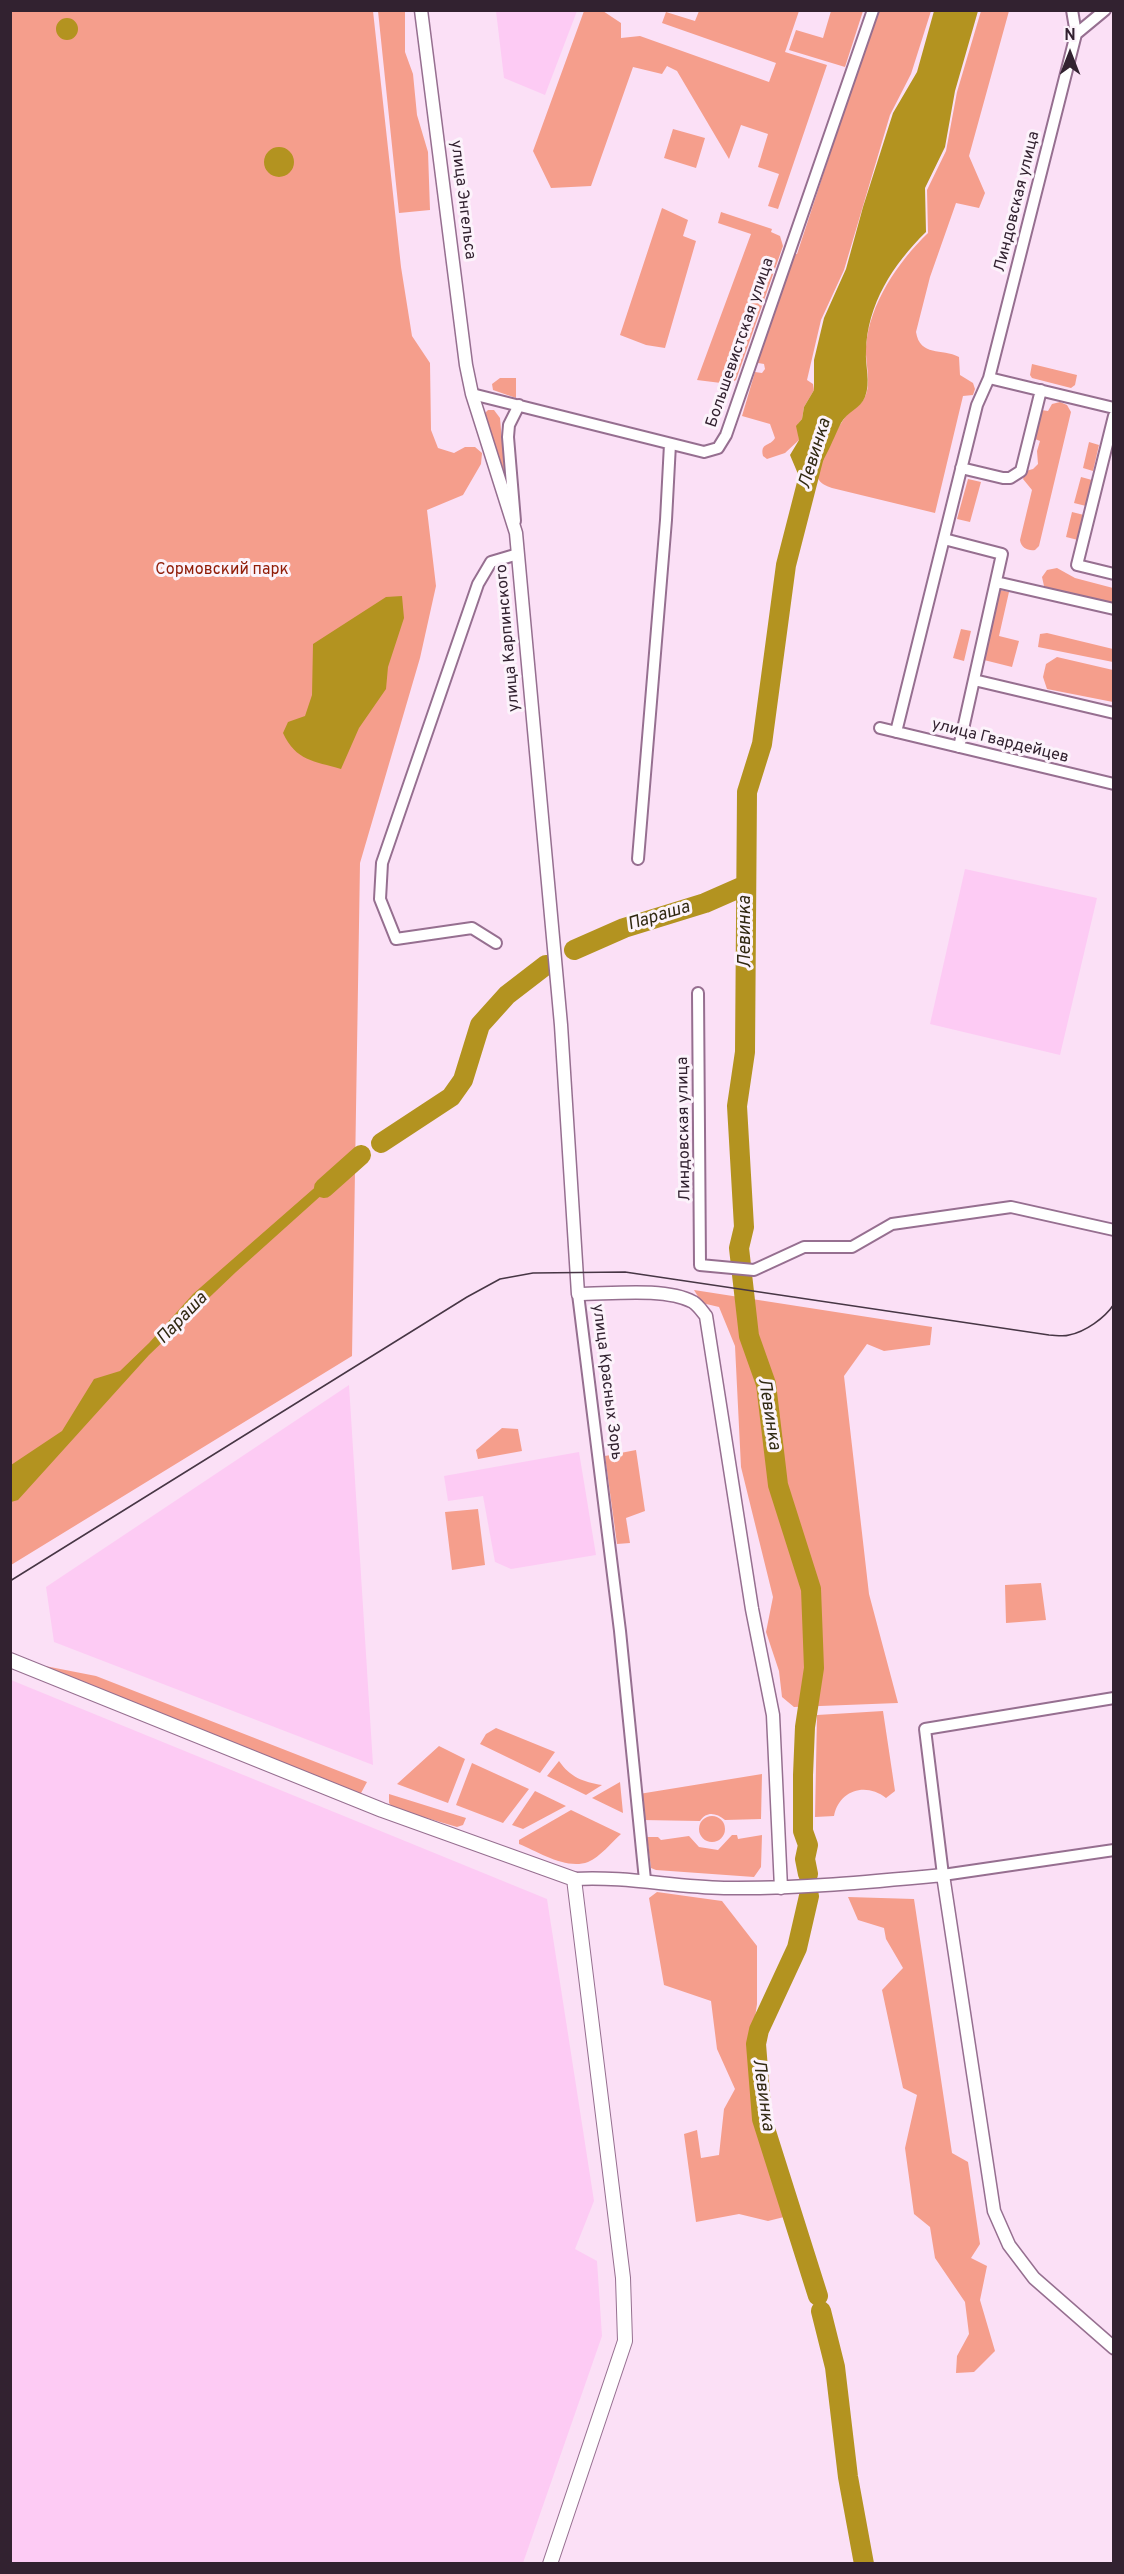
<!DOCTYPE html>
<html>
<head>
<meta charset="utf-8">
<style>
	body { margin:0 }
	#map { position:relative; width:1124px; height:2574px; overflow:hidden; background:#fbe0f6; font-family:Overpass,sans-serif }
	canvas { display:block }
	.frame { position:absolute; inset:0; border:12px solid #322230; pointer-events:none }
	.north { position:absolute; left:1040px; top:24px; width:60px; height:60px; -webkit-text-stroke:4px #fcf3fb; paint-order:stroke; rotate:0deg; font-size:16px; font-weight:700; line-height:24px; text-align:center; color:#322230 }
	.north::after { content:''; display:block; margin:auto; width:21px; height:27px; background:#322230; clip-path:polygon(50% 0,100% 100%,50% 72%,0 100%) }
</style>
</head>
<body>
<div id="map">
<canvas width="1124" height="2574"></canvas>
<div class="frame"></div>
<div class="north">N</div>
</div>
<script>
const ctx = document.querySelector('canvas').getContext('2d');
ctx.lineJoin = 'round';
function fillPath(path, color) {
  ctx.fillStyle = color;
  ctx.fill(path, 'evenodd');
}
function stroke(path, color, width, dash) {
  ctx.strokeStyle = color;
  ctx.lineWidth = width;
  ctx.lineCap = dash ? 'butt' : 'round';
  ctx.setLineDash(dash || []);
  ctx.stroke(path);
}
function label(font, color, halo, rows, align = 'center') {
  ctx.font = font + ' Overpass,sans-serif';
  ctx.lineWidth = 6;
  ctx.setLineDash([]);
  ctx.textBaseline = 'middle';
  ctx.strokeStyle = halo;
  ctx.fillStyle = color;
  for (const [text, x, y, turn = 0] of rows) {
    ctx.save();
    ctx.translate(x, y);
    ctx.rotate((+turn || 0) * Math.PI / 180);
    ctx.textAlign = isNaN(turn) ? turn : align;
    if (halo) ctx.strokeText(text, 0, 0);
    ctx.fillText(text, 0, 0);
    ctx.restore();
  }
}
fillPath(new Path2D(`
	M496,11H577L545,95L504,78Z
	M965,869L1097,898L1060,1055L930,1024Z
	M349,1385L373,1765L54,1642L46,1587Z
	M579,1452L596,1555L511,1569L495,1562L483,1496L448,1501L444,1476Z
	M11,1680L547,1899L594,2201L575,2249L597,2261L602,2336L523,2563H11Z`), '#fdcbf4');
fillPath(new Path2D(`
	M11,11H373L401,267L412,336L430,363L431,430L438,448L454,453L465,447H475L482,453L481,464L463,495L427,510L436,586L420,658L360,863L352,1356L11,1565Z
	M378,11H405V52L413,74L417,115L428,152L430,210L399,213Z
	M584,11H603L621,23V38L640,36L769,82L776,63L662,23L666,12L695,21L699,11H799L785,52L827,65L778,209L768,206L779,174L758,167L768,134L741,125L729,159L677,71L667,66L662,74L633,67L591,186L551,188L533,151Z
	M831,11H863L845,67L789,50L796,30L823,38Z
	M877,11H931L911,74L890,115L844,270L821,320L807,380L813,384L814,390L804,407L802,419L798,424L799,440L785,453L767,459L763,456C760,442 770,447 775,438L770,424L742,416L755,372L762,373L765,369L764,364L758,363L761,347L794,254H797Z
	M981,11H1009L969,156L985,193L979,208L956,203L930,277L916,332C920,357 942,348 959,357L960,375L973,383L975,389L973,395L963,396L935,513L832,488C827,486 820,484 818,478C816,467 839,425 846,416C852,409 861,406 865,397C872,382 865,363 866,347C869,304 898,262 928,233L927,190L946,151L957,92Z
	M673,129L705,138L696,168L664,158Z
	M662,208L688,220L683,236L696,241L665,348L646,345L620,335Z
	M721,212L772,229L771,232L780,236L783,246L736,380L729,384L697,380L751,234L718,223Z
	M1032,364L1077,375L1075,385L1071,388L1032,378L1030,375Z
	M500,378H516V398L493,390L492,384Z
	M1060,402L1067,405L1071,412L1039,546L1035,550C1028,551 1021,548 1020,540L1032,490L1023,479L1026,471L1033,469L1038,464L1037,451L1040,441L1035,439L1041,410L1048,411L1052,404Z
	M488,410H494L500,418L505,476L485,413Z
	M1089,442L1099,445L1093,471L1083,468Z
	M1081,477L1092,480L1086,506L1074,503Z
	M968,479L981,482L970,522L957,519Z
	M1072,512L1084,515L1078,540L1066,537Z
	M1057,568L1075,578L1113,588V605L1055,592L1044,586L1042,577L1047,570Z
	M1000,590L1009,592L999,636L1019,641L1012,667L984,660Z
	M961,629L971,631L964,661L953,658Z
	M1047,633L1113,649V662L1038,647L1040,634Z
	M1057,657L1113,670V702L1047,689L1043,677L1046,664Z
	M694,1290L932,1327L930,1345L884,1351L867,1344L844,1376L869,1594L898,1703L794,1707L782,1697L779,1671L766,1632L773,1597L741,1467L735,1346L719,1307L702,1303Z
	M502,1428L518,1429L522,1451L478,1459L476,1450Z
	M636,1450L645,1511L626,1518L630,1543L617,1544L605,1456Z
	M478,1509L485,1565L452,1570L445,1512Z
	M1041,1583L1046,1620L1006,1623L1005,1585Z
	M45,1666L96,1676L367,1782L360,1795L45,1667Z
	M883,1711L895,1791L886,1798C866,1782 839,1790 834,1816L815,1817L817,1715Z
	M496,1728L555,1752L540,1773L480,1744L486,1734Z
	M439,1746L465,1759L448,1803L397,1784Z
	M559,1761C570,1777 583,1782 602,1785L586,1795L547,1776Z
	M472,1763L529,1789L503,1823L456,1805Z
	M762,1774L761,1819L725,1820C716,1813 707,1811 700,1821L642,1820L639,1794Z
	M620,1782L623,1813L592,1798Z
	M535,1791L566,1806L523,1829L512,1825Z
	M389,1794L466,1818L463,1825L457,1827L393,1808L389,1803Z
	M571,1810L621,1834C612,1842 600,1857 588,1862C566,1870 539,1852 519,1844V1840Z
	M699 1829a13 13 0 1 1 26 0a13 13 0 1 1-26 0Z
	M732,1835H737L738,1839L762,1835L761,1867L754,1877L656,1870L651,1868L647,1837H658L661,1840L689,1836L699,1847L718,1850Z
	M657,1892L722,1901L757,1946V2004L751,2045L757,2121L788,2216L768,2221L739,2214L696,2222L684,2134L697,2130L701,2158L719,2155L724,2109L735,2089L717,2049L711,2001L664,1985L649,1898Z
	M848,1897L914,1899L952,2153L968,2162L980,2244L971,2258L987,2266L980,2300L995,2351L974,2372L956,2373L957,2356L969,2334L965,2302L935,2258L930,2227L914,2214L905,2148L917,2095L903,2088L882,1990L903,1968L886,1939L884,1928L858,1920Z`), '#f59e8c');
fillPath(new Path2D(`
	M934,11H978L955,91L945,147L925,188L926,232C893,264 867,305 866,351C865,366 871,382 865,397C861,408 847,412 841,423C834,437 819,476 807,480L798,474L790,455L799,440L796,426L802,419L804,407L814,390V360L824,318L846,269L863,207L893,113L917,72Z
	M56 29a11 11 0 1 1 22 0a11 11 0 1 1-22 0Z
	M264 162a15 15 0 1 1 30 0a15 15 0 1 1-30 0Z
	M402,596L404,618L388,667L386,689L359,728L341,769C314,761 296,761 283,733L288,722L305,716L312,695L313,644L386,597Z
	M344,1162V1175L236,1272L149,1355L18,1500L11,1502V1465L62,1431L94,1379L120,1371L149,1343L193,1294Z`), '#b39320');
stroke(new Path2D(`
	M574,950L624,928L705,903L746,885
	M381,1143L451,1097L463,1080L480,1025L507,995L546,965
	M324,1188L361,1155
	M808,1874L805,1859L808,1845L803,1831V1775L805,1727L814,1668L811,1589L778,1485L766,1384L749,1336L739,1248L744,1227L737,1106L745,1052L747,792L762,744L786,565L814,456
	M809,1896L797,1948L759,2030L756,2044L762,2119L818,2296
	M821,2311L835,2367L848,2477L864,2564`), '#b39320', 20);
const minor = new Path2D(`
	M1076,34L1105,10
	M989,378L1114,408
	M472,394L704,452L718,448L726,435L873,10
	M1114,416L1077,565L1114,574
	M961,468L1003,478H1010L1021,471L1041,390
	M515,521L508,437L509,425L519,405
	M944,539L1002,554L959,747
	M996,582L1114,609
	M974,680L1114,713
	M880,728L1114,784
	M896,732L977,405L989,378L1076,34L1072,10
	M638,859L666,520L670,444
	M496,943L472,928L396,939L380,899L382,863L478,584L491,562L518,554
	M698,993L700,1265L754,1270L804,1247H852L892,1224L1011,1207L1114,1230
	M578,1294L620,1631L645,1880
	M1114,1698L925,1729L943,1875L1114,1850`);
const tertiary = new Path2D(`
	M421,10L466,365L472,394L516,533L561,1025L578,1294C610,1294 665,1287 693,1302C698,1305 702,1311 706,1316L752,1609L773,1715L781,1888
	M574,1879C626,1876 673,1887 724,1888C797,1889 870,1882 943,1875L994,2211L1009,2245L1034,2278L1114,2348`);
const secondary = new Path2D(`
	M10,1660L382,1810L574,1879L623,2278L625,2341L550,2564`);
stroke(minor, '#966f90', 14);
stroke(tertiary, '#966f90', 15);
stroke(secondary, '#966f90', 16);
stroke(minor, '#fff', 10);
stroke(tertiary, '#fff', 12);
stroke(secondary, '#fff', 14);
stroke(new Path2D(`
	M10,1581L467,1297L500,1279L533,1273L625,1272L1049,1335C1055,1335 1063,1337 1069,1335C1085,1332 1105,1318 1114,1304`), '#473645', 1.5);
label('16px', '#322230', '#fcf3fb', [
	["улица Энгельса",462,200,83],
	["Линдовская улица",1018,202,-76],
	["Большевистская улица",741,343,-71],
	["улица Карпинского",509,638,-95],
	["улица Гвардейцев",1000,742,14],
	["Линдовская улица",685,1129,-91],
	["улица Красных Зорь",606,1382,83]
]);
label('16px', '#901d08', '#fcf3fb', [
	["Сормовский парк",222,571]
]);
label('italic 18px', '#312912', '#fcf3fb', [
	["Левинка",816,454,-73],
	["Параша",659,917,-17],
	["Левинка",746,932,-90],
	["Параша",183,1319,-46],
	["Левинка",768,1414,81],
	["Левинка",762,2095,82]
]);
</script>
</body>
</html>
